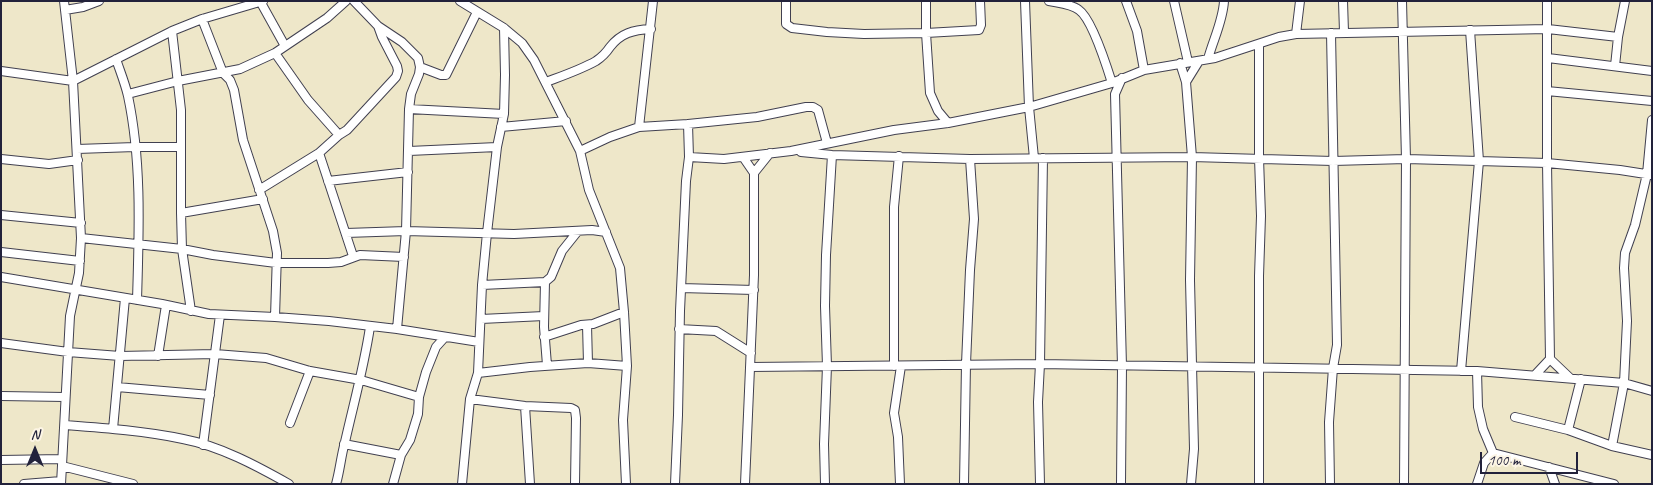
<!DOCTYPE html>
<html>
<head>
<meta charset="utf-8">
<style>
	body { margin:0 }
	#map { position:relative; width:1653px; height:485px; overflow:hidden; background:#eee7c9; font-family:Caveat,sans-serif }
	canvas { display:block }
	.frame { position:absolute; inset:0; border:2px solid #22223b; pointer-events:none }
	.north { position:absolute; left:10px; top:425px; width:50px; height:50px; -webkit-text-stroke:4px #fcf5e5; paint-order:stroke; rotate:0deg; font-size:14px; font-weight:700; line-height:20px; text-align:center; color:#22223b }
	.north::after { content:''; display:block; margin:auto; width:18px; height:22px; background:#22223b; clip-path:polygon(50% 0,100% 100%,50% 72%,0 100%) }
	.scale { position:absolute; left:1480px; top:452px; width:98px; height:22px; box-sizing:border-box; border:2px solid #22223b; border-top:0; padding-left:6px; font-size:15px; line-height:18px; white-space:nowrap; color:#22223b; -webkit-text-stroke:4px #fcf5e5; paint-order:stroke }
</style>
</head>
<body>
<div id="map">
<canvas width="1653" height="485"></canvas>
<div class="frame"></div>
<div class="north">N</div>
<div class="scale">100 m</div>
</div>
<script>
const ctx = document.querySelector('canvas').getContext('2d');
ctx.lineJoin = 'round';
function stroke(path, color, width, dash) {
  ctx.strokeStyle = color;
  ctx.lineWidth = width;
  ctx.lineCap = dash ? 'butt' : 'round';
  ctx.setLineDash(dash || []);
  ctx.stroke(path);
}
const street = new Path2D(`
	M260,1L285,46
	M354,1L378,26L402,42L418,58L420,67L419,74L411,94L409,109L406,231L397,329
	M460,1L504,28L522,43L534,60L580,151L589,190L620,268L624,312L627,366L623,420L626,484
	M786,1V24L792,28L827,32L864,34L926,33L979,30L981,25L980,1
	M926,1V33L930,93L938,111L948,123
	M1025,1L1029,107L1034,158
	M1049,1C1058,3 1072,4 1079,10C1092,19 1107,67 1112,83
	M1126,1L1137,31L1144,70
	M1174,1L1188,62
	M1343,1L1344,32
	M1402,1L1406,159L1404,484
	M65,10L83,7L99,1
	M202,19L223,73L230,80L234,90L243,140L273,231L277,253L275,317
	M172,31L181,110V213L182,249L191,311
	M1296,34L1300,1
	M275,53L308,100L339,135
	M1548,58L1652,71
	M116,59C120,71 125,83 128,96C142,162 139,232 137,300
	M1208,59C1213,40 1223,21 1224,1
	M1180,63L1186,82L1192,157L1190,280L1194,449L1191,484
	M1615,66L1618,37L1625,1
	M420,67L441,75H446L477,12
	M1,71L73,81L172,31L202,19L263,1
	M546,82C562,76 580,70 596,61C602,57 606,53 610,47C621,33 633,30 651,29
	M1186,82L1199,61
	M1547,91L1652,101
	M128,94L178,81L240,69L275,53L327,18L346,1
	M409,109L504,114
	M688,124L757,117L806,107H813L818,110L827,143
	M501,127L566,121
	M639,127L653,1
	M77,149L135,147H181
	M409,151L497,147
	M580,151L610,137L639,127L688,124L689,157L686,181L680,311L678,415L675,484
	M801,152L832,155L970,159L1192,157L1333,161L1406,159L1479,161L1547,163L1620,170L1652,175
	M319,153L353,256
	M689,157L724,159L791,151L894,130L948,123L1029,107L1112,83L1144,70L1215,58L1279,37L1296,34L1548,29L1618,37
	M743,157L754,173V275L745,484
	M1,159L49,164L78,160
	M754,173L770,153
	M328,181L408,172
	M259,190L319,153L339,135L347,130L396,77L398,71L397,66L382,37L378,26
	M181,213L263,199
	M1,215L81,223
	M346,233L406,231L514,234L592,230L606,232
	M81,238L182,249L213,255L276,263H328L341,262L360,255L404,257
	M1,252L80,261
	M1,277L162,304L209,314L275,317L329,321L397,329L479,342
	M545,282L544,327L547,365
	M482,285L545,282L551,277L562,251L578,231
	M681,288L754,290
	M481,319L544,316
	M587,325L588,363
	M679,329L716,331L751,353
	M544,337L581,325L593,324L624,312
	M1,343L68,352L120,356L215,354L266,358L310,371L361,380L419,397
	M158,356L166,305
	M1550,359L1570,378
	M894,366V207L899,156
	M750,367L1040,364L1477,371L1478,407L1483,429L1493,453L1614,484
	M1461,371L1479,161L1470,30
	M1477,371L1624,383L1652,391
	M478,373L530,367L588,363L627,366
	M1535,375L1550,359L1547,163V1
	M117,387L210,395
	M1,396L65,397
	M470,399L525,406L571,408L575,410L576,418L575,484
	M525,406L530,484
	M1515,417L1568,430L1612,446L1652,455
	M290,423L310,371
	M65,425C104,428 145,431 183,439C220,446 257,466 289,484
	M113,429L125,298
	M1568,430L1581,379
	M344,444L401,455
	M203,445L220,315
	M1612,446L1624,383L1627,321L1624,268L1625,253L1635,225L1647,174L1652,120
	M1,460L62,459
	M62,466L133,484
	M1549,467L1555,484
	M24,484L61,481
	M61,484L70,316L79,273L81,238L73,81L64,1
	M336,484C340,470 341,456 345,442C354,402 364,367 370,327
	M393,484L401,455L410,440L418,414L419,397L426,372L436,347L445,337
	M462,484L470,399L478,373L482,285L487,233L497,147L504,114L505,75L504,28
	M825,484L824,444L827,366L825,306L826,255L832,155
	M900,484L898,437L894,413L901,366
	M964,484L966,364L970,270L974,219L970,159
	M1040,484L1038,402L1040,364L1043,158
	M1121,484L1122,366L1115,94L1122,78
	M1259,484V276L1261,216L1259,158V44
	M1330,484L1329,422L1333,368L1337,345L1331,33
	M1477,484L1484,463L1493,453`);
stroke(street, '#414050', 10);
stroke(street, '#fff', 8);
</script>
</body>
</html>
